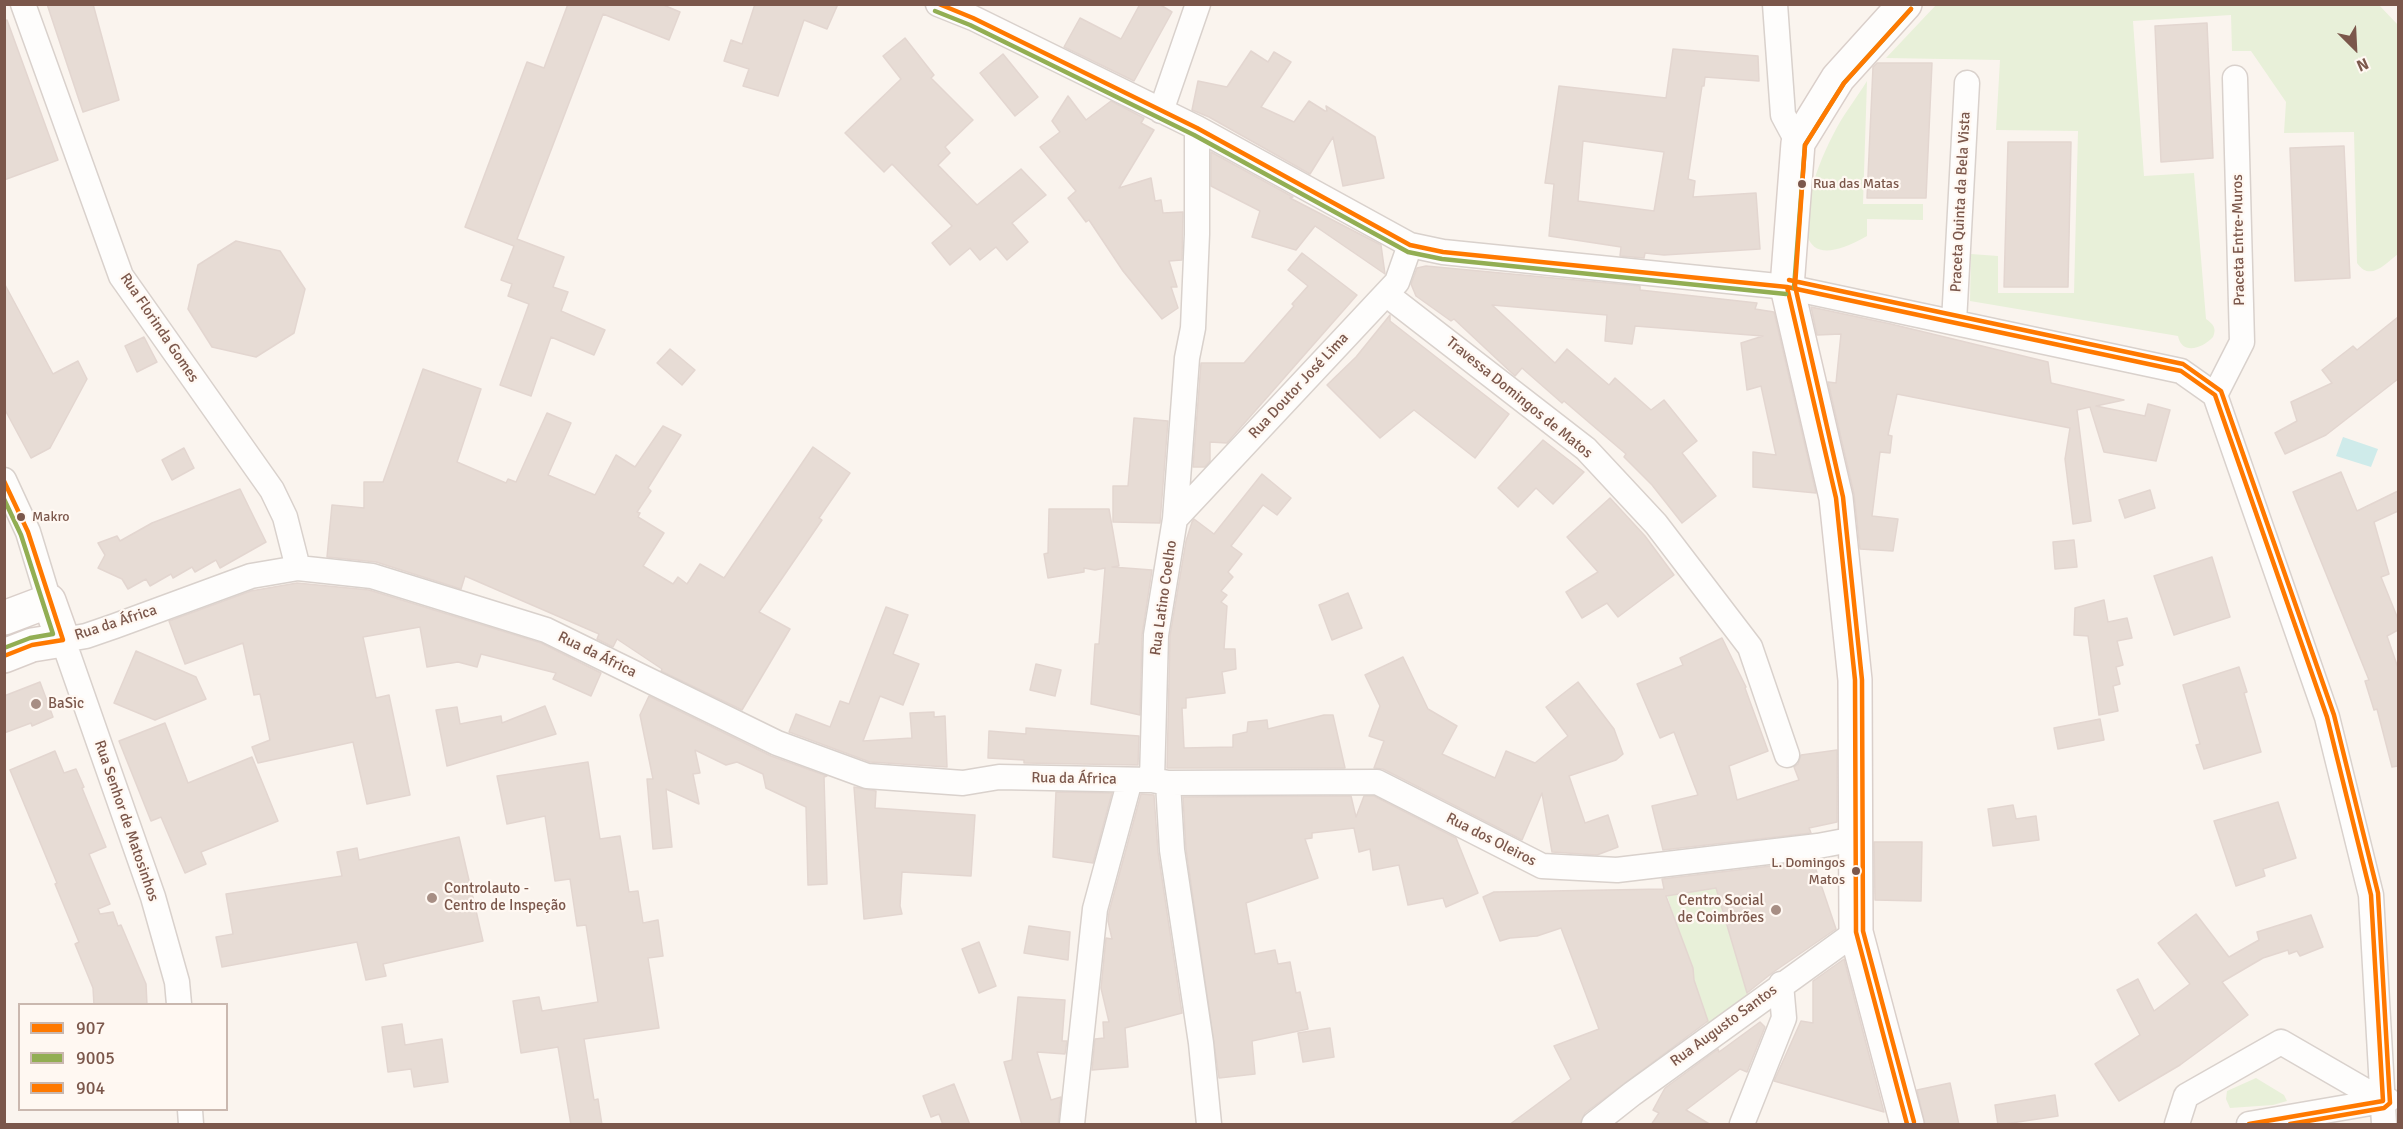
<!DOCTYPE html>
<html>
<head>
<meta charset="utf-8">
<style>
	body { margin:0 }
	#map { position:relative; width:2403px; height:1129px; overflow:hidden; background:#faf4ee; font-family:Signika,sans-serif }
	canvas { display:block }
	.frame { position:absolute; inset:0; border:6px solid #7b574b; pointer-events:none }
	.legend { position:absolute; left:18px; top:1003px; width:210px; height:108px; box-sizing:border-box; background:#fff8f2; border:2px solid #cab8af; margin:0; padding:8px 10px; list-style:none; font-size:18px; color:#7b574b }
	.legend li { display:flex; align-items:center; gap:12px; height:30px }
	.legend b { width:30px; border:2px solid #cab8af }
	.north { position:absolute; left:2325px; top:18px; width:60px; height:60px; -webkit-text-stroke:4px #fff8f2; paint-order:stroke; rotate:156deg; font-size:16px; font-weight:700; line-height:24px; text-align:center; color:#7b574b }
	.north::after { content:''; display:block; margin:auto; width:21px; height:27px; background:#7b574b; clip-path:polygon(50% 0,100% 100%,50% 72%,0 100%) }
</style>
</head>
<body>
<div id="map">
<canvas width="2403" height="1129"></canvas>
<div class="frame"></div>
<ul class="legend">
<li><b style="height:8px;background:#ff7900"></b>907</li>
<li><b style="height:8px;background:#92ae53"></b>9005</li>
<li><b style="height:8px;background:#ff7900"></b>904</li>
</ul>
<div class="north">N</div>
</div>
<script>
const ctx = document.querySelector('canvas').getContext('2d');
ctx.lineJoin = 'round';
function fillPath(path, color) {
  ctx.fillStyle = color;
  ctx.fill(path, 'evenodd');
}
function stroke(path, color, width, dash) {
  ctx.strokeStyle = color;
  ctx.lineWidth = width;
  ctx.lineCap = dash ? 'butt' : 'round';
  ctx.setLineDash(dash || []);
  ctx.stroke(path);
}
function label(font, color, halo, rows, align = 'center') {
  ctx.font = font + ' Signika,sans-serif';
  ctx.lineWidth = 4.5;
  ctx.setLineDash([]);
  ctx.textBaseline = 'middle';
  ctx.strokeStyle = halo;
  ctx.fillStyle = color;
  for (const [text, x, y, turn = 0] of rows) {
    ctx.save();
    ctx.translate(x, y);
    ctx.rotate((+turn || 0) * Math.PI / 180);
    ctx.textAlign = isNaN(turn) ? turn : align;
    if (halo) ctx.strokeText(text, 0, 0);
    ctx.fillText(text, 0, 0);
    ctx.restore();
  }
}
fillPath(new Path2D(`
	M1936,5H2379L2398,25V254C2385,264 2370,282 2357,263L2354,132L2284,133L2286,102L2251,51H2232L2231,15L2133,21L2144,176L2194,173L2206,319C2213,324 2217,328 2213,337C2203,348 2182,356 2178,336L1970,301L1971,254L1998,256V293H2074L2078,131L1996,130L2000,60L1886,58Z
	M1867,81L1863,204H1923V220L1867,219V236C1773,290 1810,178 1833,135C1842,116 1856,99 1867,81Z
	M1716,888L1748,994L1707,1024L1667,895Z
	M2256,1078L2284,1095L2287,1101L2273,1105L2230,1108L2226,1099L2227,1091Z`), '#e8f0d9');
fillPath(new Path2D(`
	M2343,437L2378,449L2371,467L2336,456Z`), '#cfebea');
const building = new Path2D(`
	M47,4H93L119,100L83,112Z
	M568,4H661L680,12L669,40L603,14L517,239L564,257L553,287L568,292L561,311L605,330L594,355L551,337L531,396L500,385L529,304L508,296L512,284L501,280L514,246L465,227L527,62L544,68Z
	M755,4H838L827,29L804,20L778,96L743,86L749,69L724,61L731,40L742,44Z
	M1140,4H1159L1172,12L1134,81L1064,47L1080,18L1121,39Z
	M7,20L58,160L4,180V21Z
	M2207,23L2213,158L2161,162L2155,26Z
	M905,38L934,75L931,78L973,120L945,147L950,153L938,165L977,205L1021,169L1046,195L1012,223L1028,242L1007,260L996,247L980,260L970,248L950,265L932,243L952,226L892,164L884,172L845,133L901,79L883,56Z
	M1673,49L1758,56L1759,81L1705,77L1704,86H1702L1688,179L1695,181L1693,197L1756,193L1760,249L1664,255L1645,253L1644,258L1620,256L1621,247L1549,236L1554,184L1545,183L1559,86L1666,98ZM1583,141L1664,152L1654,211L1578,201Z
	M1251,51L1268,62L1274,52L1291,62L1261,107L1294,122L1309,101L1325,111H1327L1326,106L1375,137L1384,178L1343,186L1333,137L1310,174L1209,117L1192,110L1198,81L1227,87Z
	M1003,54L1038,97L1015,116L980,73Z
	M1877,63H1932L1926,198H1867L1873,67Z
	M1068,96L1086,120L1111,101L1144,118L1141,123L1154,130L1119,188L1151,178L1155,201L1161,200L1163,213L1183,212L1182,260L1169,261L1177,287H1171L1178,308L1162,319L1123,271L1089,220L1086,222L1068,198L1076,191L1040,147L1060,132L1052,121Z
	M2008,142H2071L2068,287H2004Z
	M2344,146L2350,278L2295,281L2290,148Z
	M1211,152L1293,197L1290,198L1381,245L1385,274L1315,226L1296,250L1252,237L1260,211L1211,186Z
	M236,241L280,251L305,289L294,333L256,357L212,347L188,309L198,265Z
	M1302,253L1357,295L1227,443L1210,442V461L1205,467H1193L1201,363H1244L1294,306L1292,304L1308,286L1288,270Z
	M1426,266L1640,286V290L1757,303L1755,309L1774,312L1816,493L1753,487V452L1776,455L1761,386L1747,390L1741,343L1763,336L1635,326L1632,344L1605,341L1607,315L1492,305L1555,363L1567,349L1609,385L1615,378L1651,410L1664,400L1697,441L1682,453L1716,496L1682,523L1652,485L1624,457L1626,454L1564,401L1562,403L1522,368L1515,376L1454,319L1451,321L1416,296L1411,284L1417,268Z
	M4,283L53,374L78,361L87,379L50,448L31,458L4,408Z
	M1811,307L1891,324L2048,362L2051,383L2124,400L2096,406L2145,416L2148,404L2170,410L2156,461L2104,452L2090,407L2077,410L2091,521L2073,524L2065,459L2070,428L1897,394L1888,435L1892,436L1890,453L1880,452L1872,516L1898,519L1893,551L1860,549L1854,494L1828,382L1836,383L1841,334L1817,335Z
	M1390,315V321L1509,414L1475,458L1414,410L1380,438L1327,385L1356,357Z
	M2398,317V379L2326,435L2285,454L2275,433L2297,421L2291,402L2332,383L2322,370L2353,346L2357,350Z
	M144,337L157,362L137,372L125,346Z
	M670,349L695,370L682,385L657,363Z
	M423,369L481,389L457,462L506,483L508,479L516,482L547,413L571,423L548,475L595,495L616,455L635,467L663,426L681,435L648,488L651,491L637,512L640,513L638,517L664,533L643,566L673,584L678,577L687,584L700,564L724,578L813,447L850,473L819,518L822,520L759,612L790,629L742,710L661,671L662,669L617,639L613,647L597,639L599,634L465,576L461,589L376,562L327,557L332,505L364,508V482H383Z
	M1134,418L1168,421L1160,523L1113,522V486H1128Z
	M1543,440L1584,472L1553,504L1536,488L1518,507L1498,488Z
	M184,448L194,468L172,480L162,460Z
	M2341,472L2357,511L2398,491V511L2374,522L2389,574L2381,577L2398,619V630L2387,636L2398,668V766L2392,767L2377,709L2374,710L2365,681L2369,680L2293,492Z
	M1262,474L1291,498L1277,515L1263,505L1231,546L1242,554L1228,572L1233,577L1221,591L1227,595L1221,602L1227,606L1224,649H1235L1236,669L1222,672L1225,693L1186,698V708H1182L1184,748L1233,747V735L1247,732L1248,722L1267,720L1268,729L1324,715H1333L1345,768H1167L1170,636L1186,541L1192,522L1194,519L1214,534Z
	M240,489L266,542L220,568L216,560L195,572L192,567L173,578L171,574L150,586L146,579L128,589L122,579L98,568L105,555L98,543L117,536L120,541L152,523Z
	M2150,490L2155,508L2125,518L2119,500Z
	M1610,498L1645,536L1674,575L1618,617L1607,603L1582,618L1566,592L1598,572L1567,537Z
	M1049,509H1109L1119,566L1112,567L1152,570L1142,635L1140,715L1091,704L1095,644H1099L1105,568L1095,570L1084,568V572L1048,578L1044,554L1048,553Z
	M2074,540L2077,567L2055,569L2053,542Z
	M2212,557L2230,617L2174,635L2154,576Z
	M297,583L369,590L541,643L601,673L591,696L553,679L556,673L481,654L477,667L458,662L427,667L420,627L363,637L376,698L389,695L410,795L367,804L353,742L258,763L252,747L270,740L260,694L254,695L243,643L185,664L169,621L251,591Z
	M1348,593L1362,628L1332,640L1319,605Z
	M2104,600L2108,622L2127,618L2132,638L2117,641L2123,665L2116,667L2120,684L2113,686L2118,711L2099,715L2088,636L2074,635L2075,608Z
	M886,607L908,615L893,654L919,664L903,705L880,696L863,741L912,738L910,713L934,712V717L945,716L947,767L870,762L789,732L796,714L830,727L840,701L849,704Z
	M1722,638L1746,687L1745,688L1768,751L1729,766L1737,800L1799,780L1794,767L1798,764L1801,755L1837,750V822L1809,828L1811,833L1663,850L1652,806L1698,795L1674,732L1660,738L1637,684L1683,665L1680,658Z
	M136,651L196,677L206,699L155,720L114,703Z
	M1403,657L1428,709L1457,726L1442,754L1495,778L1506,751L1535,763L1568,736L1546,707L1578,682L1614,729L1623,754L1616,760L1569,776L1585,823L1608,815L1618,847L1597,855L1552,852L1542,793L1522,840L1383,769L1374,768L1384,741L1369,736L1380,706L1365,675Z
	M1036,664L1061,670L1055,696L1030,690Z
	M2239,667L2247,692L2244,693L2261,752L2204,769L2196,745L2200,744L2183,685Z
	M40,682L53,717L32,726L31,723L4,733V696Z
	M649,696L771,756L827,776L824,777L827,884L808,885L806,807L766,788L763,774L737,762L726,765L695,750L700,773L693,774L699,804L666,789L672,847L653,849L647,779H653L640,715Z
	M545,706L556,734L447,766L436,710L457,707L460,724L501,716L502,723Z
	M2100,719L2104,740L2058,749L2054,728Z
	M165,723L188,783L252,757L278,821L201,852L206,864L185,873L161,817L151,821L119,741Z
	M1026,728L1139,736L1138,765L1024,763V760L988,758L989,731L1026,734Z
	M55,751L64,773L76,769L84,787L82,788L106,847L89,854L110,904L98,909L100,914L113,912L118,926L121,925L146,984L147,1005H94L93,988L75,944L79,942L55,884L57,883L10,770Z
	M588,762L600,839L620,836L629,892L638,891L643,923L658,920L663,956L648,958L659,1028L584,1039L594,1100L598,1099L602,1125H571L558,1047L521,1053L513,1001L539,997L542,1011L598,1002L586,925L577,926L570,879L555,881L545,816L507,824L497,776Z
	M854,787L876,791L875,808L975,815L971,876L902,872L900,906L902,914L864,919Z
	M1056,792L1112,793L1093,863L1053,857Z
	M1141,794L1154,795L1158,852L1182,1013L1125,1028L1128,1067L1092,1070L1095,1039L1104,1038L1103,1022H1109L1101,988L1106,938L1112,939L1108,921L1109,912Z
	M1351,796L1356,817L1364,796H1374L1456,838L1478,893L1446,907L1443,898L1408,905L1399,865L1373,870L1370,849L1359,852L1354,828L1312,833V838L1305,839L1318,878L1246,903L1255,954L1275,950L1278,964L1290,962L1296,993L1300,992L1308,1029L1252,1041L1255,1074L1219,1078L1186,849L1183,797Z
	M2278,802L2296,858L2263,869L2265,876L2236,886L2214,821Z
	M2013,805L2016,819L2036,816L2039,840L1993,846L1988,809Z
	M459,837L483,941L383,964L386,976L366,980L357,942L222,967L216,937L233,934L226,894L342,876L337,852L357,848L359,860Z
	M1874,842H1922L1921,901L1875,900Z
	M1813,861L1836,929L1772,973L1747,993L1716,888L1666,896L1693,968L1694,980L1708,1021L1585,1113L1580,1125H1509L1571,1079L1554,1046L1599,1029L1561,928L1537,936L1510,938L1500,941L1483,897L1494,892L1664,889L1662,879Z
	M2196,914L2229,957L2259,940L2257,932L2311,915L2323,947L2300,956L2297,951L2289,954L2288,950L2263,958L2222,982L2248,1015L2180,1065L2119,1101L2095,1064L2140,1035L2117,990L2138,979L2154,1011L2190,984L2158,943Z
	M1029,926L1070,932L1068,960L1024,953Z
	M979,942L996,986L979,993L962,949Z
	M1844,959L1884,1112L1774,1081L1801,1021L1813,1023V981Z
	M1018,997L1065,1000L1062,1041H1067L1065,1054L1037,1052L1051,1100L1061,1097L1058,1125H1022L1004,1062L1012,1060Z
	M1760,1022L1765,1027L1747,1072L1740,1069L1686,1110L1711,1125H1651L1659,1113L1653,1110L1665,1088L1718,1049L1719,1052Z
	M402,1024L405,1045L442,1039L448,1082L414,1087L411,1069L388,1072L382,1027Z
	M1330,1028L1334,1057L1303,1062L1298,1033Z
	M1950,1083L1959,1125H1925L1917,1090Z
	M954,1084L970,1125H943L939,1114L931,1117L923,1096Z
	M2055,1095L2058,1116L1998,1125L1995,1105Z`);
fillPath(building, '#e7dcd5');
stroke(building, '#e3d6d0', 1.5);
const minor = new Path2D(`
	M23,4L121,276L272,490L285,517L298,568
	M938,4L973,18L1197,128L1410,245L1443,252L1787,287L2181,371L2215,395
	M1775,4L1783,115L1798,143
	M1161,111L1198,4
	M1386,294L1586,449L1656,524L1750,647L1787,755
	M1954,322L1967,83
	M2215,395L2327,717L2371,895L2384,1124
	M2215,395L2242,342L2235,78
	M4,480L28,532L49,601
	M1175,519L1397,282L1410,245
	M1152,780L1156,635L1175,519L1187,358L1193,328L1197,234V128
	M1168,783L1172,850L1201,1043L1209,1124
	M179,1004L177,982L153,897L63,640L86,636L115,626L251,576L298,568L372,576L546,630L777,743L867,776L963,783L999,777L1152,780L1168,783L1377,782L1542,866L1617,870L1818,846L1855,839
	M190,1110L191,1124
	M1072,1124L1095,909L1130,780
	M1594,1124L1632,1094L1856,932
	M1742,1124L1784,1018L1781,984
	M2177,1124L2186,1096L2281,1042L2383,1101
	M2249,1124L2388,1100`);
const secondary = new Path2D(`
	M1905,4L1838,78L1798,143L1787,287L1836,498L1855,680L1856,932L1907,1124
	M4,618L49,601L63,640L32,645L4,656`);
stroke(minor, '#d9d1cc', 27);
stroke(secondary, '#dacfca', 36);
stroke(minor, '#fefdfc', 24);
stroke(secondary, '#fefdfc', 33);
stroke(new Path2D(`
	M939,4L973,18L1197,128L1410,245L1443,252L1787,287L2181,371L2215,395L2327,717L2371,895L2383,1101L2249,1124
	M1787,287L1836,498L1855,680L1856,932L1907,1124
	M4,481L28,532L63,640L32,645L4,656`), '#ff7900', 4.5);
stroke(new Path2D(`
	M935,11L970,25L1194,135L1408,252L1442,259L1786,294
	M1794,288L1805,145L1844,83L1911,9
	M4,499L21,535L53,634L30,638L4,648`), '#92ae53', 4.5);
stroke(new Path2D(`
	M1911,9L1844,83L1805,145L1795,286L1843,497L1862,680L1863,931L1914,1122
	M1789,280L2183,364L2221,391L2334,715L2378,893L2390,1103L2384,1108L2290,1124`), '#ff7900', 4.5);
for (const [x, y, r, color] of [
	[1802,184,5,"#7b574b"],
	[21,517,5,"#7b574b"],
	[36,704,6,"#a78e84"],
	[1856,871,5,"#7b574b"],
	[432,898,6,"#a78e84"],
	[1776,910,6,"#a78e84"]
]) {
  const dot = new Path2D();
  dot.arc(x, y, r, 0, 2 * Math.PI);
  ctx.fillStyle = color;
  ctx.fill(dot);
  stroke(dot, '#fff8f2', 2);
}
label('14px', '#7b574b', '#fff8f2', [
	["Rua das Matas",1813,184],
	["Makro",32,517],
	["L. Domingos",1845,863,"right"],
	["Matos",1845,880,"right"]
], 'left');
label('15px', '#7b574b', '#fff8f2', [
	["Praceta Quinta da Bela Vista",1961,202,-87],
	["Praceta Entre-Muros",2239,240,-91],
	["Rua Florinda Gomes",159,328,56],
	["Rua Doutor José Lima",1299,386,-47],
	["Travessa Domingos de Matos",1519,398,39],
	["Rua Latino Coelho",1164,598,-82],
	["Rua da África",116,623,-18],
	["Rua da África",597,655,26],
	["Rua da África",1074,779,1],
	["Rua Senhor de Matosinhos",126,821,71],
	["Rua dos Oleiros",1491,840,27],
	["Rua Augusto Santos",1724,1026,-36]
]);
label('15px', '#7b574b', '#fff8f2', [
	["BaSic",48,704],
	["Controlauto -",444,889],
	["Centro de Inspeção",444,906],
	["Centro Social",1764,901,"right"],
	["de Coimbrões",1764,918,"right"]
], 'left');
</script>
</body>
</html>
